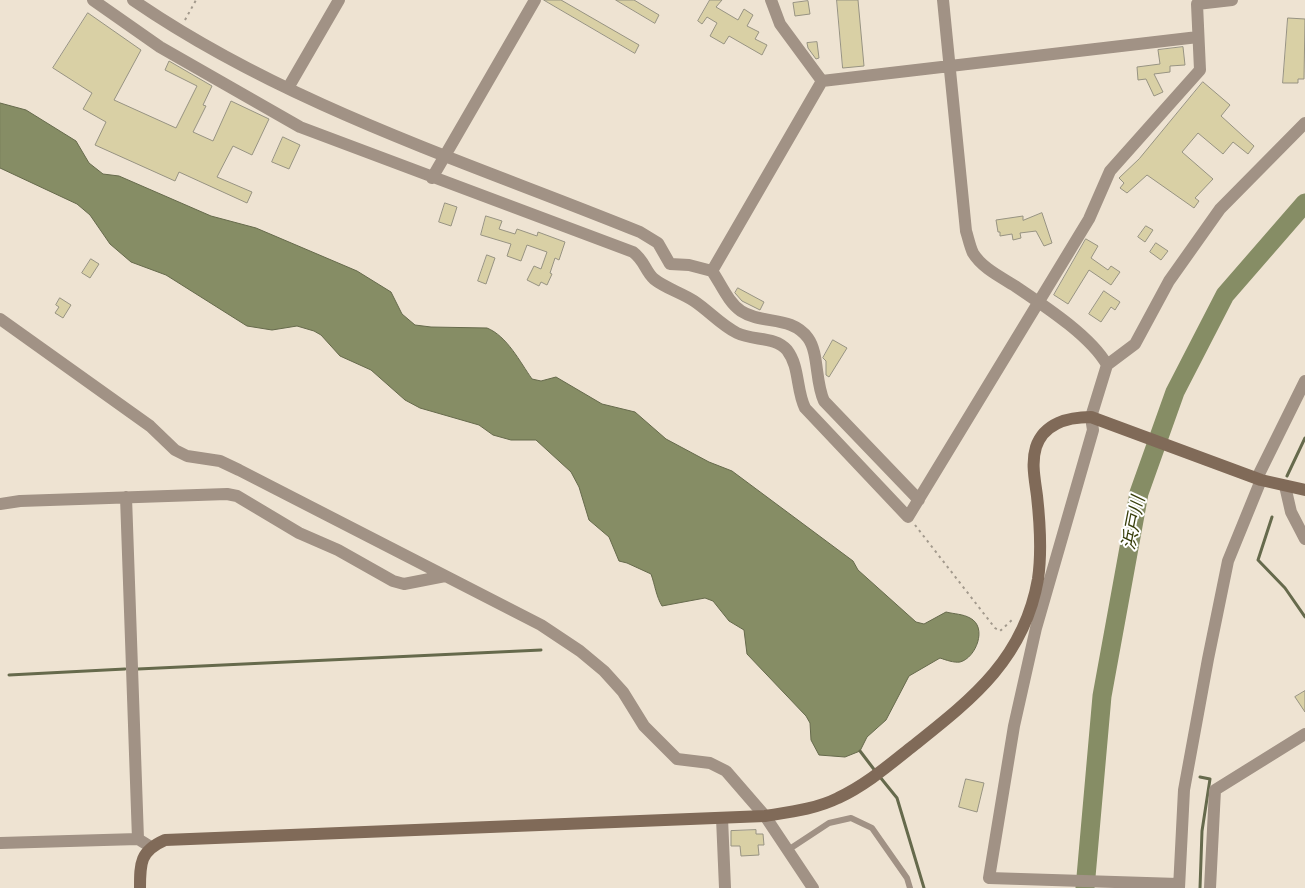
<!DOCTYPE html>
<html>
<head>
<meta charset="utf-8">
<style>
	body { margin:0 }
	canvas { display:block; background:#eee3d2 }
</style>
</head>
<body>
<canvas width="1305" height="888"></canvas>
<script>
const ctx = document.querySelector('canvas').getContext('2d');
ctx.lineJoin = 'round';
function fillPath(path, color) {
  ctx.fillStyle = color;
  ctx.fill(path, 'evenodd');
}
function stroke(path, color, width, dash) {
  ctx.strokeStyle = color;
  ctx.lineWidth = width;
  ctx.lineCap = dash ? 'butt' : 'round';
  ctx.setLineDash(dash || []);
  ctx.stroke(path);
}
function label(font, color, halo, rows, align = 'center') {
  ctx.font = font + ' Montserrat,"Noto Sans JP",sans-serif';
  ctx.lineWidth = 4;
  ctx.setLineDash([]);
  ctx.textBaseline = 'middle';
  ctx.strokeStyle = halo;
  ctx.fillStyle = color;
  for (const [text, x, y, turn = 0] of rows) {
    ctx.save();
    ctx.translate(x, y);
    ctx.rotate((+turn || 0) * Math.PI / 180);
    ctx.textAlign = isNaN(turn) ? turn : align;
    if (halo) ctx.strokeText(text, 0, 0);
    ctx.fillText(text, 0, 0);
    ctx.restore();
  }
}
const water = new Path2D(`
	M0,103L26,110L76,141L89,163L103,174L119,176L211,216L256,228L357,271L391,292L402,314L415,325L431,327L487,328C507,336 520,362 532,379L541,381L556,377L602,404L635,412L666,439L709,462L732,471L853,561L858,570L916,622L924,624L946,612C954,614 963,614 970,618C988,627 976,658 960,662C954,663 946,660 940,658L909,676L886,720L867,737L860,751L845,757L819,755L811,740L810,723L806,716L747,654L744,630L729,621L713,601L705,598L662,606C656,596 655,585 651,574L627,563L619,561L609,537L589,520L579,487L571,472L536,440H511L493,435L479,425L420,408L405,400L371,370L340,356L321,335L314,331L297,326L272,330L247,326L166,275L131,262L110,244L90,215L77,204L0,168Z`);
fillPath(water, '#868d65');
stroke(water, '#666a4c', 1);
stroke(new Path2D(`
	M1287,476L1305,438
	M1272,517L1258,560L1285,588L1305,617
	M138,669L541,650
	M9,675L125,669
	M860,751L876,772
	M880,777L897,798L924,888
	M1200,777L1210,779L1202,831L1200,888`), '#666a4c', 3);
stroke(new Path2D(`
	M1085,888L1102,696L1139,493L1175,392L1225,295L1305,203`), '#868d65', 19);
const building = new Path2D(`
	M544,0H561L639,45L635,53Z
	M616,0H634L659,15L655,23Z
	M710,0H722L716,7L738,20L744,9L753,15L747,26L759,32L755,39L767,45L762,55L729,36L724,44L710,36L717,23L707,17L702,24L698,21Z
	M837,0H858L864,66L843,68Z
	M808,1L810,14L795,16L793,3Z
	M88,13L141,50L114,100L176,128L197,86L165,70L169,61L212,86L203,105L206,106L193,132L213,141L231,101L269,119L252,155L233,146L217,177L252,192L247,203L179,172L175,181L95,145L106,122L83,109L92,93L53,68Z
	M1288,18L1305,19L1304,79H1298V83H1283Z
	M817,42L819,58L816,59L808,48L807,43Z
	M1183,47L1185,65L1170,66V72L1154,74L1163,92L1154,96L1146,79L1138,80L1137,67L1160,64L1158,50Z
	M1203,82L1230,105L1221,116L1254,146L1248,154L1233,142L1223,154L1198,133L1182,152L1213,179L1195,198L1199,201L1194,208L1147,175L1127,193L1120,188L1124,183L1119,178L1139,159Z
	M283,137L300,145L289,169L272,162Z
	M445,203L457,207L451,226L439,222Z
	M1042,213L1052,243L1044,246L1036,231L1020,233L1021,238L1013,240L1012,234L1000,236V232H998L996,220L1023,216V220Z
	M486,216L502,221L499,229L515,234L517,229L537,236L538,232L565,242L559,260L555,258L550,273L552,274L547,285L541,282L539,286L527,280L534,266L541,269L547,252L527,245L521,261L507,256L511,244L481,235Z
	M1146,226L1153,230L1145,242L1138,237Z
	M1086,239L1098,246L1091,258L1108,270L1111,266L1120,272L1111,285L1089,270L1068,304L1054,295Z
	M1156,243L1168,251L1161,260L1150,252Z
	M487,255L495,258L486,284L478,281Z
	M91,259L99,264L90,278L82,273Z
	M738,288L764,302L760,310L742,301L735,293Z
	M1104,291L1120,302L1115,310L1111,307L1101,322L1089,314Z
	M60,298L71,305L63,318L55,313L59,307L56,305Z
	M833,340L847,348L829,377L826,375V361L823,358Z
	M1305,691V712L1295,697Z
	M966,779L984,783L977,812L959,807Z
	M756,830V834H763L764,845H758L759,855L741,856L740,846H731V831Z`);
fillPath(building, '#d9d0a5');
stroke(building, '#979382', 1);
stroke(new Path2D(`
	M185,20L196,0
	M915,525L995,628L1000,631L1012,620`), '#a2998c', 2, [2.5, 4]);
stroke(new Path2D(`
	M788,850L829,823L851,818L872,828L907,878L910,888`), '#a19285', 6);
stroke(new Path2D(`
	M93,0L160,47L300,127L633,252C645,261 645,271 654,279C665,288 682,293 694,301C709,311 721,325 737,333C753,341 775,336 787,350C800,367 796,390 805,408L908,517L1089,219L1110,171L1200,70L1197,4L1232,0
	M133,0C287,106 468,162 640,232L658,243L670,264L689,265L712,271C721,284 728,302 741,311C762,325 791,315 808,338C819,353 815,382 824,401L919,500
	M771,0L780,24L822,81
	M943,0L966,231C968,237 970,247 973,253C982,268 1001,277 1015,286C1043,305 1091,336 1107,365L1091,417L1093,430L1036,628L1014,726L989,878L1178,884
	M822,81L1198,37
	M288,88L339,0
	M432,178L535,0
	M712,271L822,81
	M0,319L150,426L175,450L187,456L220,461L239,470L541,625L580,651L604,671L623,692L644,726L677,759L710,763L726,771L765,816L813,888
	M1107,365L1135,344L1169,281L1220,209L1305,123
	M1257,478L1305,381
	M1285,486L1291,512L1305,539
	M126,497L138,839
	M0,504L20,501L227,494L237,496L299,533L338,550L393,581L404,584L445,576
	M722,818L725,888
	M0,843L138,839L151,847
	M1179,888L1184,790L1208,659L1228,561L1261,480
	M1210,888L1215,790L1305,734`), '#a19285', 12);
stroke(new Path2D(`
	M140,888C140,863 140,851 165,840L765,816C790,812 816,809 838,798C866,785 889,765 913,746C972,699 1024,659 1038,579C1042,552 1040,523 1037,496C1035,480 1031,463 1036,447C1044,423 1069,417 1091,417L1261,480L1305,490`), '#806a58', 12);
label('italic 18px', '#383e0b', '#fff', [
	["浜戸川",1134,523,-79]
]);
</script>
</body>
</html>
